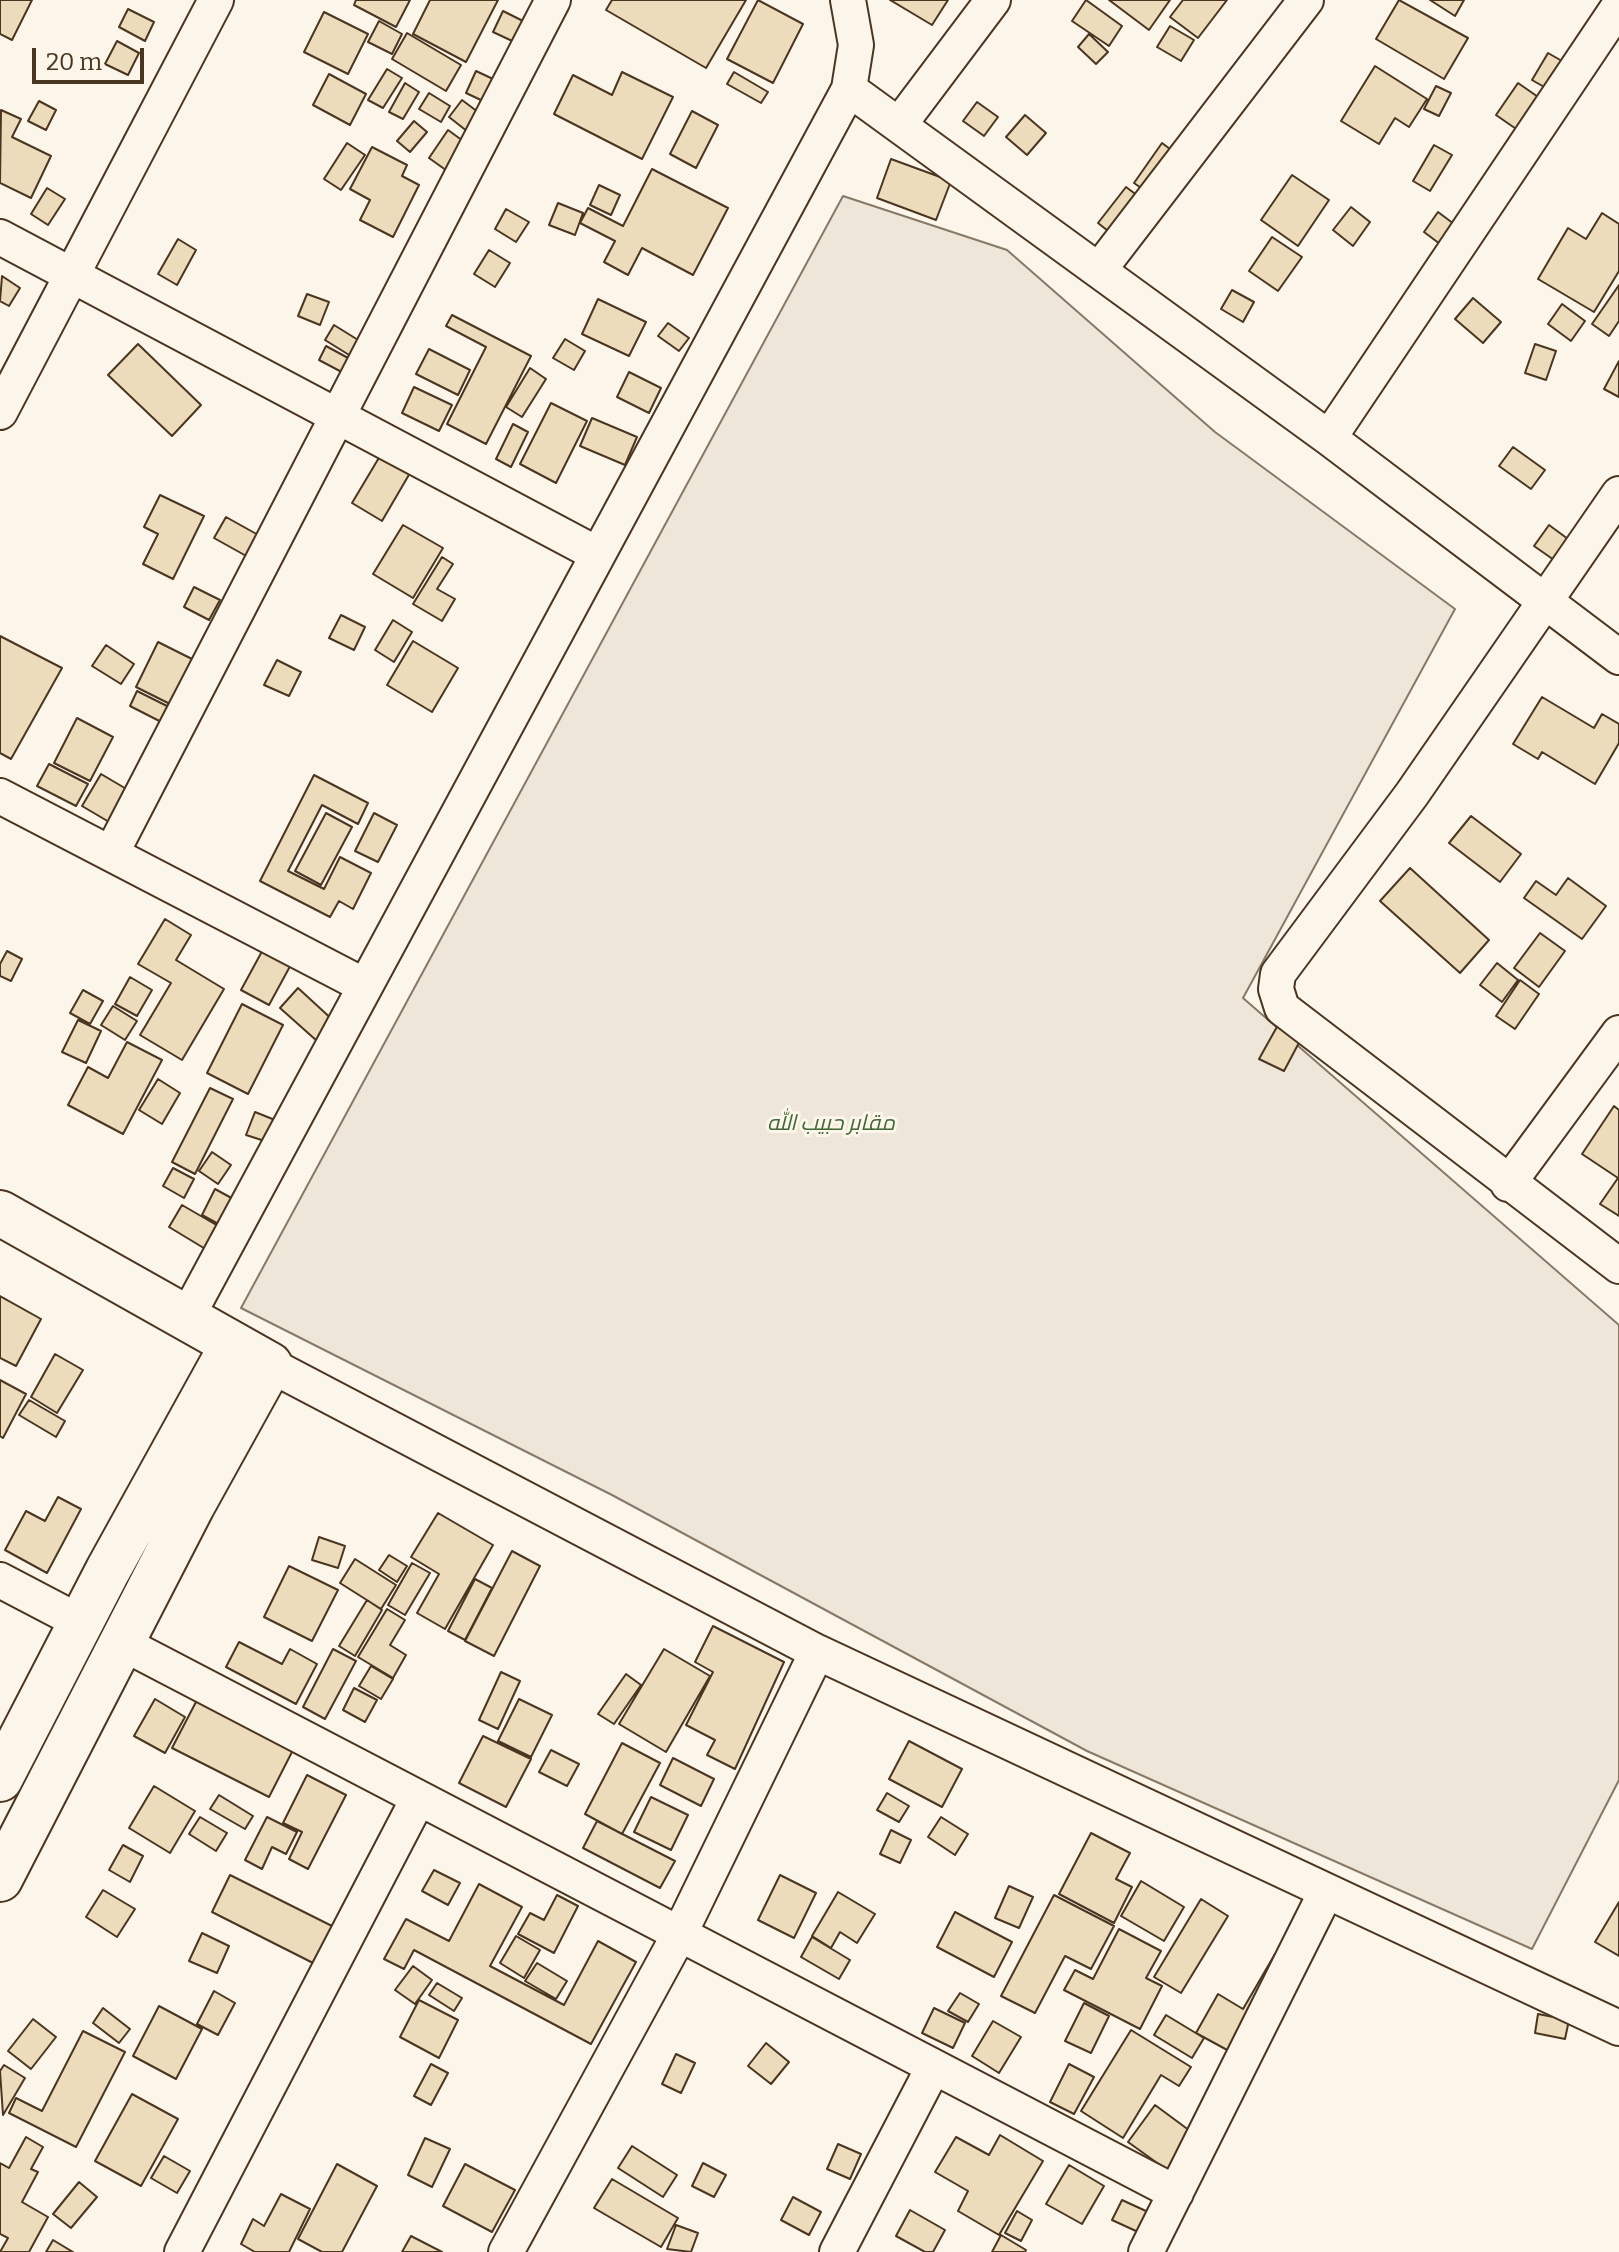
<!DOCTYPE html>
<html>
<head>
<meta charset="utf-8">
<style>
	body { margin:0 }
	#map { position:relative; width:1619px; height:2252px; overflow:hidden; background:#fbf6e9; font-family:Bitter,serif }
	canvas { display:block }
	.scale { position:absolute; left:32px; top:48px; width:112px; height:36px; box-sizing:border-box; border:4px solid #4a3520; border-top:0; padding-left:10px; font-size:24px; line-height:28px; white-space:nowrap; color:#4a3520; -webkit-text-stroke:6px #fbf6e9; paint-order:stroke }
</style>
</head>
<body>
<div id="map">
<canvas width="1619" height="2252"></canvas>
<div class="scale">20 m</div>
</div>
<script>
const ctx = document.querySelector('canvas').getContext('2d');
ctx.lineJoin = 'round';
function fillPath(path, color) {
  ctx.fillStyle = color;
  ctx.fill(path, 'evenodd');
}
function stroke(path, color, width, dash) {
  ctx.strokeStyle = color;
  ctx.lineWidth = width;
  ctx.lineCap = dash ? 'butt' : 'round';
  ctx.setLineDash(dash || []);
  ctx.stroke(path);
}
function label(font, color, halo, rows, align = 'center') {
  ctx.font = font + ' Bitter,Cairo,serif';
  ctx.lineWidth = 6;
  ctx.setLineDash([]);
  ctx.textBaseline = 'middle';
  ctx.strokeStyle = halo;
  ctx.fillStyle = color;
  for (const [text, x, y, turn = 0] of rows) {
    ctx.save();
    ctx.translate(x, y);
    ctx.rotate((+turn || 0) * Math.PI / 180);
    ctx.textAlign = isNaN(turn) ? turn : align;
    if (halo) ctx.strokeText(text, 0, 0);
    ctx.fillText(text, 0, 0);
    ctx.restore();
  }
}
const green = new Path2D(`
	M843,196L1007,250L1215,432L1455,609L1243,998L1619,1325V1780L1532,1949L1087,1751L612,1495L241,1308Z`);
fillPath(green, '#ede6d9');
stroke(green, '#887966', 2);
const building = new Path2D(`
	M0,0H32L12,40L0,34Z
	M356,0H410L396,27L354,5Z
	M430,0H498L466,62L413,34Z
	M612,0H746L706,68L606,10Z
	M758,0L803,24L773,83L727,59Z
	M890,0H948L932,25Z
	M1086,0L1122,26L1109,46L1072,21Z
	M1109,0H1170L1149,30Z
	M1183,0H1227L1198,38L1170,17Z
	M1399,0L1468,38L1444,79L1376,39Z
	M1430,0H1464L1455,16Z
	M128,9L154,22L145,41L119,27Z
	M503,11L533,26L523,46L493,32Z
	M324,12L368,34L348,74L304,52Z
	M379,21L402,34L392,54L368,42Z
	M1170,26L1194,40L1181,61L1157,47Z
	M407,33L461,65L446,91L392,59Z
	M1089,34L1108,52L1096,64L1078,47Z
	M117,41L139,53L128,75L105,64Z
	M1548,53L1576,69L1560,96L1532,80Z
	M1375,66L1427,99L1409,127L1395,118L1379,144L1341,121Z
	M387,69L402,78L383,108L368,100Z
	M476,71L508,86L498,108L466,93Z
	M622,72L673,97L642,159L554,114L573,75L612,95Z
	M734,72L768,92L761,103L727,84Z
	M329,74L366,94L350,125L313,105Z
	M405,83L419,92L403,119L389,112Z
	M1518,83L1554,108L1532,140L1496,115Z
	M1436,86L1451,93L1439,116L1424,109Z
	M429,93L450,106L441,122L419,109Z
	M462,100L490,121L477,139L449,117Z
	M39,101L56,110L46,130L28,121Z
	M977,102L998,117L984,136L963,121Z
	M1,110L21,119L12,137L51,156L31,198L0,183Z
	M692,111L718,125L696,168L670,154Z
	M1025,115L1046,133L1027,155L1006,137Z
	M414,121L427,132L410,152L397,141Z
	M448,130L470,146L450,173L429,158Z
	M347,143L365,155L341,190L324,179Z
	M1162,143L1182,158L1154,197L1134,183Z
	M1434,145L1452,155L1430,191L1413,181Z
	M372,147L407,165L402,176L419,185L393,237L360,220L370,200L350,189Z
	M891,159L951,181L936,220L877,198Z
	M652,169L728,208L693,275L642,248L628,275L604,262L615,241L580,223L588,208L623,226Z
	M1292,175L1329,200L1298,246L1261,220Z
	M599,185L620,195L611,215L590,205Z
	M1126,187L1150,205L1122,242L1098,223Z
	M47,188L65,199L48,225L31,214Z
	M558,203L583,213L575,235L549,225Z
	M1351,207L1370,222L1353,246L1333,230Z
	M506,209L529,222L516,242L495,229Z
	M1438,212L1466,233L1452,253L1424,232Z
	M1602,213L1619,224V271L1594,312L1538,279L1568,228L1586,239Z
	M1272,237L1302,257L1278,291L1249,271Z
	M178,239L196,250L177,285L158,274Z
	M489,250L510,263L495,287L474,274Z
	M2,276L20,288L9,306L0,301Z
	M1619,285V321L1609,336L1592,324Z
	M1232,290L1254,302L1243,322L1221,309Z
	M307,294L329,302L320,325L298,316Z
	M1473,298L1501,322L1483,343L1455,319Z
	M598,299L646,322L629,356L582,334Z
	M1562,304L1585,321L1571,341L1548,324Z
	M452,315L531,356L486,444L447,424L486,347L446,326Z
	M668,323L689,338L679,351L658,336Z
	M334,325L371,348L362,363L325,340Z
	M565,339L585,351L574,370L553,358Z
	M138,344L201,405L172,436L108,375Z
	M1535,344L1556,351L1546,380L1525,373Z
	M326,346L361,365L353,378L319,360Z
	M429,349L470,370L458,395L416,374Z
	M1619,361V397L1604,389Z
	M530,368L546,379L522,417L506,407Z
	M629,372L661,388L649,413L617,397Z
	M414,387L452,405L439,431L402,413Z
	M551,403L587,421L556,483L520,464Z
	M592,418L637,437L625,465L580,446Z
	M513,424L528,432L511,467L496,459Z
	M1513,447L1545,470L1531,489L1499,466Z
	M380,456L410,473L382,521L352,503Z
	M160,495L204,516L173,579L143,564L158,534L144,527Z
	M226,517L269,541L257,562L214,538Z
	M403,525L443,548L413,598L373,574Z
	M1549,525L1568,539L1554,560L1534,546Z
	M442,557L453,564L437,589L455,599L442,621L413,604Z
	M194,587L220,600L209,620L184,607Z
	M341,615L365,627L354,650L329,638Z
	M393,620L412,632L394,662L375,650Z
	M0,636L62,668L11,759L0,753Z
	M413,641L458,668L432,712L387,685Z
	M158,642L202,664L180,709L136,687Z
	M106,645L134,664L121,684L92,666Z
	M277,660L301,672L289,696L264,685Z
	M137,691L183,714L175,729L130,706Z
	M1542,697L1594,728L1602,714L1619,724V743L1595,784L1542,752L1538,759L1513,744Z
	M77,718L113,737L90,781L54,763Z
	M49,764L88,784L76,806L37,786Z
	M101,774L140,797L121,829L82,806Z
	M314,775L368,803L358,824L322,805L288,871L324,889L340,857L371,873L353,909L339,901L330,917L260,881Z
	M326,813L352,827L321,885L295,871Z
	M374,813L397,825L378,862L355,851Z
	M1471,816L1521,854L1500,882L1449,843Z
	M1410,868L1489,940L1460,973L1380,901Z
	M1568,878L1606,906L1582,939L1524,898L1536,881L1556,895Z
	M165,919L191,935L176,960L224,989L182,1060L140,1035L171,983L138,964Z
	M1540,933L1565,951L1539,987L1514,968Z
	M266,944L294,959L269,1005L241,990Z
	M7,951L22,959L11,981L0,976V964Z
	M1497,963L1518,980L1502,1002L1480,985Z
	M130,977L152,990L137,1016L115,1004Z
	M1520,980L1539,994L1515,1029L1496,1016Z
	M298,988L335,1022L317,1041L280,1008Z
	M83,990L103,1001L90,1024L70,1013Z
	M242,1004L283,1025L248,1094L207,1073Z
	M113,1006L137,1021L125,1040L101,1025Z
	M78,1020L101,1031L86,1063L62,1052Z
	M1278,1025L1302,1037L1284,1071L1259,1059Z
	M127,1042L162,1060L123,1134L68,1105L88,1067L108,1078Z
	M158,1079L180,1093L162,1124L139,1110Z
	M210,1088L233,1099L195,1174L172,1162Z
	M1614,1106L1619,1110V1216L1600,1204L1618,1178L1582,1154Z
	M255,1112L280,1122L271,1143L246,1135Z
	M212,1152L231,1165L218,1184L199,1171Z
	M173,1168L194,1179L184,1198L163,1186Z
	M215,1189L237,1201L224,1227L202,1215Z
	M182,1205L225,1230L212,1253L169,1227Z
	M0,1296L41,1319L16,1366L0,1358Z
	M55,1354L83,1370L57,1413L31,1397Z
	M0,1380L26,1394L3,1438L0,1436Z
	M29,1400L65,1421L56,1437L19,1415Z
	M58,1497L81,1509L47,1573L5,1550L26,1511L45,1521Z
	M438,1513L493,1545L445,1629L417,1613L439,1574L411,1557Z
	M319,1537L345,1546L338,1568L312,1560Z
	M512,1551L540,1566L494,1656L465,1641Z
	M389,1555L407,1566L397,1582L379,1570Z
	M355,1559L396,1585L381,1609L340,1583Z
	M412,1563L430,1573L405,1615L388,1605Z
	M289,1566L338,1590L312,1641L264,1617Z
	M475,1579L492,1588L465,1640L448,1631Z
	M367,1600L382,1610L355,1656L339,1646Z
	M387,1609L405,1620L390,1645L406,1655L393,1678L358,1657Z
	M713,1626L784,1662L735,1769L707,1755L715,1740L686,1725L713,1672L695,1662Z
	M239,1642L282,1664L290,1649L317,1664L296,1704L226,1667Z
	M333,1649L356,1661L325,1719L303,1707Z
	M664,1649L710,1676L666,1752L619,1724Z
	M371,1666L393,1679L381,1699L359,1686Z
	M501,1672L520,1681L498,1729L479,1720Z
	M626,1674L641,1685L614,1724L598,1714Z
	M354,1688L377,1700L365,1722L343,1710Z
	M155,1699L185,1717L165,1753L134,1736Z
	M519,1699L552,1715L531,1757L498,1741Z
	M197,1700L293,1750L269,1797L172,1748Z
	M483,1736L531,1759L506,1807L459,1783Z
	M909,1741L962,1769L942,1807L889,1779Z
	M622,1743L660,1763L622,1834L585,1814Z
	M551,1750L579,1764L567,1786L539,1772Z
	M673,1758L714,1779L701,1806L660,1785Z
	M307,1775L346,1795L308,1869L289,1859L302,1832L283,1823Z
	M154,1786L195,1811L170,1853L129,1828Z
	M887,1793L909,1806L899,1822L877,1810Z
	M219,1795L253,1816L245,1829L210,1809Z
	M651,1797L688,1815L671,1850L634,1832Z
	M200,1817L227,1833L216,1851L189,1834Z
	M267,1817L297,1832L286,1854L272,1847L262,1869L245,1860Z
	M941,1817L968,1834L955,1855L928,1837Z
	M597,1821L675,1861L660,1888L583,1848Z
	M891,1830L911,1840L900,1863L880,1854Z
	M1091,1833L1130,1853L1116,1879L1132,1887L1114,1923L1059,1894Z
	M123,1845L143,1856L130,1882L109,1870Z
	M434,1870L460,1883L448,1905L422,1891Z
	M230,1875L338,1929L319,1966L212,1912Z
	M780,1875L816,1893L794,1938L758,1920Z
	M1141,1881L1184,1907L1164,1941L1121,1916Z
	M479,1884L522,1907L490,1966L564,2005L598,1941L636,1962L591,2044L414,1950L404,1969L384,1959L406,1919L449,1941Z
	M1009,1886L1033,1897L1019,1928L995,1918Z
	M103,1890L135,1909L117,1937L86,1917Z
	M838,1892L875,1914L857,1943L840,1932L831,1948L812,1936Z
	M557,1895L578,1906L554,1953L518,1934L530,1913L544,1920Z
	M1054,1895L1114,1926L1091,1969L1065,1956L1035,2013L1001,1996Z
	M1201,1899L1228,1916L1181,1993L1154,1977Z
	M1619,1902V1956L1595,1942Z
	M955,1912L1012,1942L994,1977L937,1947Z
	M1119,1929L1161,1951L1146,1978L1162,1986L1140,2029L1064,1990L1075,1970L1093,1979Z
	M202,1933L229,1946L217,1973L189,1961Z
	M516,1936L540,1950L524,1978L500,1963Z
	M812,1937L850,1960L839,1979L801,1957Z
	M1275,1954L1293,1965L1240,2057L1196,2033L1218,1994L1243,2009Z
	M537,1963L567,1981L556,1999L525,1981Z
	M413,1966L432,1980L415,2004L395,1990Z
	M437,1983L462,1998L454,2011L429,1995Z
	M214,1991L235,2003L218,2035L197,2024Z
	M960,1993L979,2004L968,2022L948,2011Z
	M419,2000L458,2020L439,2058L400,2037Z
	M1084,2003L1109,2016L1091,2053L1065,2041Z
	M159,2006L202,2029L176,2079L133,2056Z
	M103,2008L130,2029L119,2043L93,2023Z
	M934,2008L965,2023L953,2048L922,2033Z
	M1538,2014L1569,2020L1565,2039L1535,2033Z
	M1166,2015L1204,2038L1192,2058L1154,2035Z
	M33,2019L56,2037L31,2069L8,2051Z
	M993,2021L1021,2037L999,2073L972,2056Z
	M1131,2030L1191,2067L1179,2086L1161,2075L1123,2138L1081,2111Z
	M83,2031L125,2052L76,2147L9,2113L16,2098L42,2111Z
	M766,2043L789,2062L771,2084L748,2066Z
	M676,2054L695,2063L681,2093L662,2084Z
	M431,2064L448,2073L431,2105L414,2096Z
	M1069,2064L1094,2077L1074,2114L1050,2102Z
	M4,2065L25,2078L3,2115L0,2071Z
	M132,2094L178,2119L141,2186L95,2161Z
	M1155,2105L1205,2142L1178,2178L1128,2142Z
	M1000,2135L1043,2161L999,2235L958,2211L968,2191L935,2172L956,2137L989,2155Z
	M26,2137L43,2147L31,2169L38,2172L22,2202L48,2217L29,2252H0L8,2238L0,2234V2163L9,2168Z
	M425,2138L450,2149L432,2187L408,2175Z
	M838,2144L861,2154L850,2179L827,2169Z
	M632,2146L677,2175L663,2197L618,2168Z
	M164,2156L190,2171L177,2193L151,2178Z
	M703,2163L726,2175L714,2197L692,2186Z
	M337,2164L377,2186L342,2252H322L298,2239Z
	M465,2164L515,2190L492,2232L443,2206Z
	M1069,2165L1104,2186L1082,2224L1046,2204Z
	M612,2179L678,2218L661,2247L594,2208Z
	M79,2182L97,2197L71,2228L53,2214Z
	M281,2194L310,2209L289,2252H255L241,2244L253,2219L264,2226Z
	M793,2197L821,2212L809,2235L781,2220Z
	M1122,2200L1159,2217L1149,2237L1112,2220Z
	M910,2210L945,2230L933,2252H925L896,2236Z
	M1017,2211L1032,2220L1021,2241L1005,2233Z
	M676,2225L698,2233L691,2252L667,2249Z
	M1001,2235L1026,2250L1025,2252H992Z
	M411,2236L442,2252H402Z
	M53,2240L73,2252H46Z`);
fillPath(building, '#ecdcbc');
stroke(building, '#4a3520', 2);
const street = new Path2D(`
	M849,89L1329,438L1619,657
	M899,125L993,0
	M0,237L597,554
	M1099,270L1306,0
	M0,412L216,0
	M1329,438L1619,6
	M1619,494L1412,794L1278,974L1276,989L1282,1008L1619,1266
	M0,796L365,986
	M111,854L553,0
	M1508,1184L1619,1033
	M187,1317L849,89L856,45L848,0
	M270,1365L817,1652L1619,2028
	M0,1580L80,1622
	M122,1643L1176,2193
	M182,2252L418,1799
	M506,2252L679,1935L817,1652
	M837,2252L933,2068
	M1146,2252L1326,1892`);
const secondary = new Path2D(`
	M0,1213L270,1365L192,1506L0,1879
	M0,1779L108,1570L233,1344`);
stroke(street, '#4a3520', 38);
stroke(secondary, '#4a3520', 48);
stroke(street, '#fbf6e9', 34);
stroke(secondary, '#fbf6e9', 44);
label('italic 22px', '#436837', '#fbf6e9', [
	["مقابر حبيب الله",831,1124]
]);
</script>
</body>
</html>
